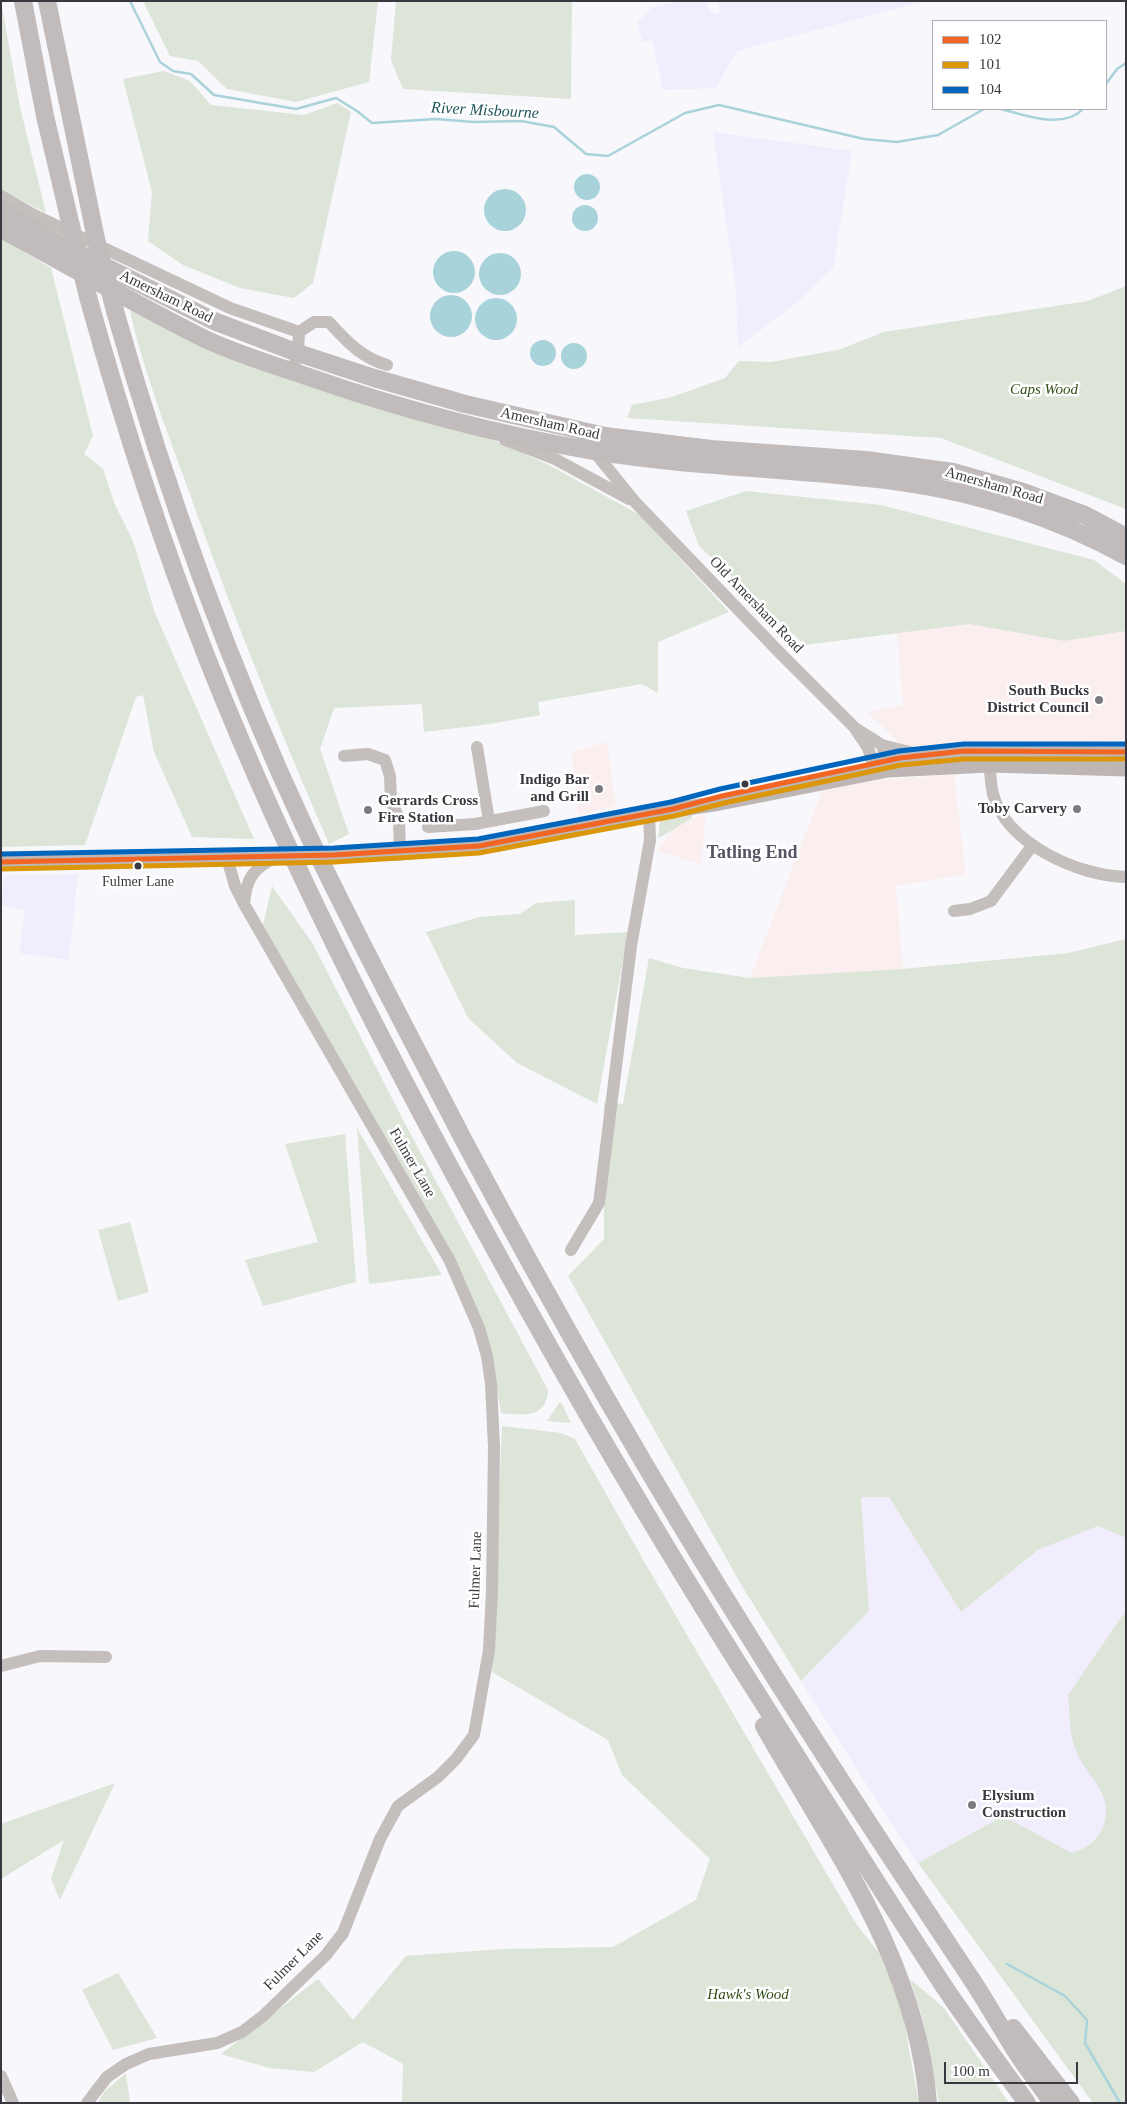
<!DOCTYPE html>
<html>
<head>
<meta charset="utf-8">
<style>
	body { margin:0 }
	#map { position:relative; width:1127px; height:2104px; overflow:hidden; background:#f8f7fc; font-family:"Times New Roman",serif }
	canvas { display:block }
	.frame { position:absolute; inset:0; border:2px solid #3a383f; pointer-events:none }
	.legend { position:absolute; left:932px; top:20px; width:175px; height:90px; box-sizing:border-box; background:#fff; border:1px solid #b0afb2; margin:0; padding:6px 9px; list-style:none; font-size:15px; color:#3a383f }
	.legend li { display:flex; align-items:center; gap:10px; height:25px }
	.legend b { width:25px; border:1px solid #b0afb2 }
	.scale { position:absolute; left:944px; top:2062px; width:134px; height:22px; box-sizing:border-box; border:2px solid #3a383f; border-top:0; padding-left:6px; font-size:15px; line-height:18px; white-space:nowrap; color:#3a383f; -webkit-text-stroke:4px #fff; paint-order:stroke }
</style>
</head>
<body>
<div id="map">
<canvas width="1127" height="2104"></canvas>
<div class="frame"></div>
<ul class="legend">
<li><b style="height:6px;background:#f26522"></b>102</li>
<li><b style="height:6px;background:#db9609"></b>101</li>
<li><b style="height:6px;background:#0065bd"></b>104</li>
</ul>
<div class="scale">100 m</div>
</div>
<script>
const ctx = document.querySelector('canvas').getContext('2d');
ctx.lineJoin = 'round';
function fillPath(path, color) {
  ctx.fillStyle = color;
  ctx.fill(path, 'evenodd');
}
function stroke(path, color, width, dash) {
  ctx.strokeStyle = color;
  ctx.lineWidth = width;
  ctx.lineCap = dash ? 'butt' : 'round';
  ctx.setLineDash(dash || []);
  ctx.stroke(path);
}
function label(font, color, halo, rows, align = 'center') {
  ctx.font = font + ' "Times New Roman",serif';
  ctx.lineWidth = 5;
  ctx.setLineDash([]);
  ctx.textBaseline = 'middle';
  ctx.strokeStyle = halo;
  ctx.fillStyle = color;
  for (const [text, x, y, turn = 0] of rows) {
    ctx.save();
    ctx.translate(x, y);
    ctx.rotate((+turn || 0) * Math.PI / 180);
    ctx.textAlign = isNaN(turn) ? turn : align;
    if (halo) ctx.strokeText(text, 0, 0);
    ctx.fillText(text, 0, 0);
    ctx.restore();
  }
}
fillPath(new Path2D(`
	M969,624L1064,641L1126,631V740L904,747L867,712L903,705L897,633Z
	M607,742L616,806L578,815L572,752Z
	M954,775L966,874L896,886L903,969L750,978L822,791L877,780Z
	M706,813L701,864L657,851L674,828Z`), '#faeeef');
fillPath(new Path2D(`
	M679,1H706L711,12L717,14L721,10L718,1H926L737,51L716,88L663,90L652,41H642L637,23L651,8Z
	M713,132L852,151L833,268L800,300L738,347L736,290Z
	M78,874L69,960L19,953L25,910L1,905L4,875Z
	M861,1497H889L962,1612L1038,1550L1098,1526L1126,1538V1613L1102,1792L1107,1803V1816L1100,1834L1087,1848L1072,1853L1002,1816L918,1863L905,1845L801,1681L869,1611Z`), '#f1edfd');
fillPath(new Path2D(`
	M1,1L20,107L46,213L1,190Z
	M143,1H378L369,82L296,102L227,89L198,61L170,56Z
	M396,1H572L571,99L403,89L391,60Z
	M164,71L190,81L211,105L304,115L337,103L351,112L313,283L294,298L240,288L183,265L148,241L152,192L123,79Z
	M1,238L51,268L93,436L84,454L103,469L115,505L133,541L155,613L254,839L192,837L154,752L143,695L136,697L85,845L1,847Z
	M1126,286V509L941,438L627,418L632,405L672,397L725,378L739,361L771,362L838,350L884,332L1088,301Z
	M129,306L303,381L454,430L487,437L549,465L640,515L729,612L658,642V693L642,684L538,702L540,715L490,724L424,732L422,704L334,708L320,749L349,834L329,844C282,735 237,626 197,514C173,445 144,377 129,306Z
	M746,491L881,505L1094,560L1126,584V631L1064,641L969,624L805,645L699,546L686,511Z
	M692,812V818C680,825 670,833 658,838L660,820Z
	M272,886L313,944L401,1116L548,1390C546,1419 524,1415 501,1413L489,1341L459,1268L263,925Z
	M575,900V935L628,932L597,1104L517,1063L468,1018L426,932L480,917L520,914L536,903Z
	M1126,939V1538L1098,1526L1038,1550L961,1612L889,1497H861L869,1611L801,1681L739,1581L568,1276L604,1239V1102L623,1104L649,958L683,968L750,978L903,969L1068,953ZM944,1028L795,1029H796Z
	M357,1128L442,1275L369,1284Z
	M345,1134L356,1282L263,1306L245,1260L318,1242L285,1144Z
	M130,1222L149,1292L118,1301L98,1230Z
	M560,1402L562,1404L571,1423L547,1421Z
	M502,1426L561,1433L575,1439L645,1563L855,1922L879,1953L901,2005L919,2103H402L403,2064L363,2042L314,2072L269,2068L221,2054L318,1979L353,2020L406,1956L502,1949L613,1947L696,1900L710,1859L622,1775L608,1740L492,1672Z
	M1125,1612L1126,2103H1093L918,1863L1003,1816L1072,1853C1086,1848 1097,1842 1103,1827C1116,1792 1085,1778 1075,1748C1069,1732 1070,1712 1068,1695Z
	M115,1783L60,1900L51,1879L64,1840L1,1879V1824Z
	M118,1973L157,2038L113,2050L82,1990Z
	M910,1979L944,2008L1009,2103H939L923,2020Z
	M126,2073L130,2103H98L104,2092Z`), '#dce5d8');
fillPath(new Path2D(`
	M574 187a13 13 0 1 1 26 0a13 13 0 1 1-26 0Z
	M484 210a21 21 0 1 1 42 0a21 21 0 1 1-42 0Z
	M572 218a13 13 0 1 1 26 0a13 13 0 1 1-26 0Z
	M433 272a21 21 0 1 1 42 0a21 21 0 1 1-42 0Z
	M479 274a21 21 0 1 1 42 0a21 21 0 1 1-42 0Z
	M430 316a21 21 0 1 1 42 0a21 21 0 1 1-42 0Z
	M475 319a21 21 0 1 1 42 0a21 21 0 1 1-42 0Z
	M530 353a13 13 0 1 1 26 0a13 13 0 1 1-26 0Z
	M561 356a13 13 0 1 1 26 0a13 13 0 1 1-26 0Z`), '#a8d3da');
stroke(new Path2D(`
	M130,1L160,62L173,71L191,74L214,95L296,109L336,98L357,111L372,123L436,119L474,122L521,121L554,127L586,154L608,156L685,113L719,105L864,139L897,142L938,135L984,109
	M1106,84L1117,69L1126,63
	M1001,109C1025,115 1063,130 1083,109
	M1007,1964L1065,1996L1087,2020L1085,2043L1120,2103`), '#a8d3da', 2.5);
stroke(new Path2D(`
	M1,196L34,215L230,308L299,332
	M292,372L298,353L299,332L314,322H329C346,341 362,358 387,365
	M505,440L555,459L629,499
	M592,449L636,503L779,652L855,728L882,745L888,769
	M856,730L868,748L876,772
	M882,745L921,755
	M477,747L489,821
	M989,755C990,768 990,782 993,794C1006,844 1079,876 1126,877
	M344,756L368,754L385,760L390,776L391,801L399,818L400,853
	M428,827L475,824L544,811
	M244,904C246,877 254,868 278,856
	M954,911L970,909L991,901L1032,846
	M571,1250L599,1203L631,946L650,840L649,814
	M1,1666L40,1656L106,1657
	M1,2076L13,2103
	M87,2103L107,2077L126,2064L149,2054L217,2043L242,2032L263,2016L326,1955L343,1933L380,1839L398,1806L438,1777L456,1759L474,1735L489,1650L492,1592L494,1447L491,1384L487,1356L479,1328L450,1261L244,904L235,886L227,858`), '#c4bebc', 12);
stroke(new Path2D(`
	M877,763L964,751L1126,752
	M334,855L400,853L500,844L628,817L720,803L888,770L990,765L1126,769
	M1,862L278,856`), '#bdb6b5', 15);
stroke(new Path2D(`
	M23,1L45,116L71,226
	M47,1L96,239
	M1,209L44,236L214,321L298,353L374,378L465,404L605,436L711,449L866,460L953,472L1023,492L1085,515L1126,537
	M1,229C69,265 136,305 205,339C237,354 273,365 306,376C400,409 495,434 593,451C695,468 799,468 901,482C979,493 1057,518 1126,556
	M88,297C122,419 160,539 207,658C296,884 411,1099 529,1311C606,1449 687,1584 772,1717C825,1801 878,1885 932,1968C961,2014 995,2058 1027,2103
	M115,311C165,487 227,661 305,828C354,932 409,1034 462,1137C553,1308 649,1477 752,1641C824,1757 899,1870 974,1983C989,2006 1002,2030 1017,2053C1028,2070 1041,2086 1052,2103
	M764,1726C832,1846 917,1961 928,2103
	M1013,2028L1071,2103`), '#c1bbbb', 18);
stroke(new Path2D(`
	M278,856L334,855`), '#bdb6b5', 15);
stroke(new Path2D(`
	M71,226L88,297
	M96,239L115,311`), '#c1bbbb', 18);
stroke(new Path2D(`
	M1,862L334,855L479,846L673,809L722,796L900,758L964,751L1126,752`), '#f26522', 5);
stroke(new Path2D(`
	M1,869L334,862L479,853L674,816L724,803L901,765L964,759H1126`), '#db9609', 5);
stroke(new Path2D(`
	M1,854L334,848L478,839L671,802L720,789L899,751L964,744H1126`), '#0065bd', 5);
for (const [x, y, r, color] of [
	[1099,700,5,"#7c7b81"],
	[745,784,4.5,"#3a383f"],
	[599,789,5,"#7c7b81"],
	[1077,809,5,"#7c7b81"],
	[368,810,5,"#7c7b81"],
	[138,866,4.5,"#3a383f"],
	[972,1805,5,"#7c7b81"]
]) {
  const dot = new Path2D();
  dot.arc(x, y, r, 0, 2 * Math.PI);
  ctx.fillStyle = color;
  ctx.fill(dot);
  stroke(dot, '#fff', 2);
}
label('14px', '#3a383f', '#fff', [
	["Fulmer Lane",138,882]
]);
label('15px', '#3a383f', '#fff', [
	["Amersham Road",166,297,26],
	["Amersham Road",550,424,13],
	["Amersham Road",994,486,16],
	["Old Amersham Road",756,605,46],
	["Fulmer Lane",412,1163,60],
	["Fulmer Lane",476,1570,-88],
	["Fulmer Lane",294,1961,-45]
]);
label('italic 15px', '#304f15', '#fff', [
	["Caps Wood",1044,390],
	["Hawk's Wood",748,1995]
]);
label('bold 15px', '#3a383f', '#fff', [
	["South Bucks",1089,691],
	["District Council",1089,708],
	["Indigo Bar",589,780],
	["and Grill",589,797],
	["Gerrards Cross",378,801,"left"],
	["Fire Station",378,818,"left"],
	["Toby Carvery",1067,809],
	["Elysium",982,1796,"left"],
	["Construction",982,1813,"left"]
], 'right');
label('italic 16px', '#21555b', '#fff', [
	["River Misbourne",485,111,3]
]);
label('bold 18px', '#585463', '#fff', [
	["Tatling End",752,853]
]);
</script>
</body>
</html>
